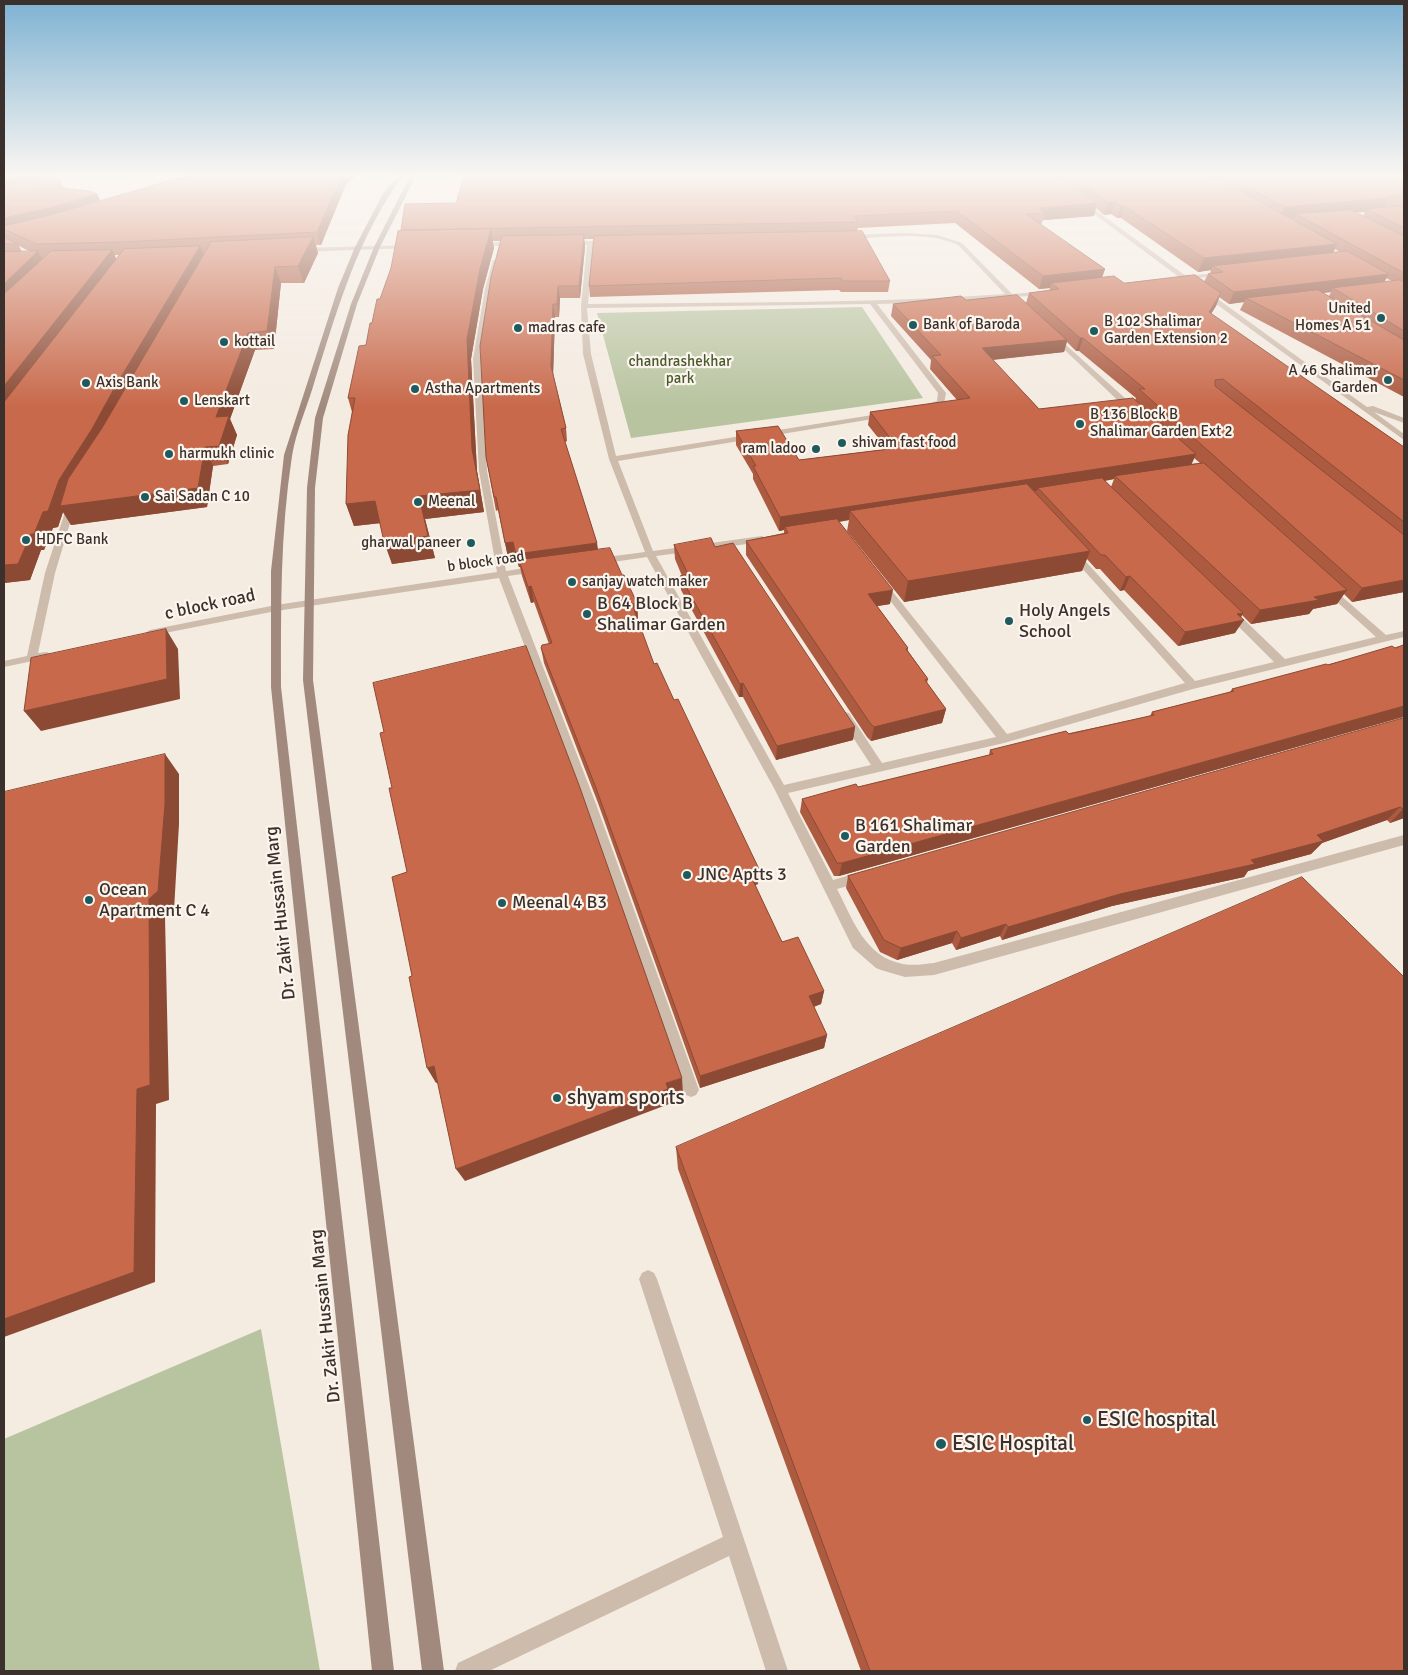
<!DOCTYPE html>
<html>
<head>
<meta charset="utf-8">
<style>
	body { margin:0 }
	#map { position:relative; width:1408px; height:1675px; overflow:hidden; background:#f4ebe1; font-family:Signika,sans-serif }
	canvas { display:block }
	.frame { position:absolute; inset:0; border:5px solid #3b302b; pointer-events:none }
</style>
</head>
<body>
<div id="map">
<canvas width="1408" height="1675"></canvas>
<div class="frame"></div>
</div>
<script>
const ctx = document.querySelector('canvas').getContext('2d');
ctx.lineJoin = 'round';
function fillPath(path, color) {
  ctx.fillStyle = color;
  ctx.fill(path, 'evenodd');
}
function stroke(path, color, width, dash) {
  ctx.strokeStyle = color;
  ctx.lineWidth = width;
  ctx.lineCap = dash ? 'butt' : 'round';
  ctx.setLineDash(dash || []);
  ctx.stroke(path);
}
function label(font, color, halo, rows, align = 'center') {
  ctx.font = font + ' Signika,sans-serif';
  ctx.lineWidth = 4.5;
  ctx.setLineDash([]);
  ctx.textBaseline = 'middle';
  ctx.strokeStyle = halo;
  ctx.fillStyle = color;
  for (const [text, x, y, turn = 0] of rows) {
    ctx.save();
    ctx.translate(x, y);
    ctx.rotate((+turn || 0) * Math.PI / 180);
    ctx.textAlign = isNaN(turn) ? turn : align;
    if (halo) ctx.strokeText(text, 0, 0);
    ctx.fillText(text, 0, 0);
    ctx.restore();
  }
}
fillPath(new Path2D(`
	M862,307L923,398L631,438L597,313Z
	M261,1329L320,1671H4V1439Z`), '#b8c4a0');
fillPath(new Path2D(`
	M648,1270L654,1273L657,1279L788,1671H766L729,1556L489,1671H455L458,1663L723,1537L639,1279L642,1273Z`), '#cdbbac');
fillPath(new Path2D(`
	M1079,201H1083L1186,276L1226,272L1227,273L1224,275L1190,279L1367,407L1373,406L1404,418V423L1374,412L1404,434V440L1183,280L1179,279V277L1079,203Z
	M907,233L937,235L962,243L1012,294L1045,291L1048,293L1045,295L1015,297L1024,307L1021,309L1008,298L950,302L877,304L946,393L944,404L924,410H921V406L937,401L938,393L870,304L587,308L591,354L616,456L885,413L889,415L885,417L618,461L653,551L762,536L767,539L762,542L656,556L784,785L871,765L839,716L845,712L849,713L882,763L996,737L878,585V581H884L1007,734L1185,683L1071,556L1069,554L1074,551L1077,552L1195,681L1274,662L1226,614L1225,612L1230,609L1234,610L1285,659L1376,637L1325,591V587H1331L1386,635L1404,631V637L1193,689L1004,743L788,793L833,880L864,871L869,872L870,876L869,880L837,889C853,920 865,957 903,964C913,966 924,964 934,963L1404,835V845L934,975L905,977L881,970L876,968L853,948L775,790L647,557L599,564L594,561L599,558L645,552L609,459L583,354L581,306L587,245H569L566,243L569,241H609L612,243L609,245H593L588,304C726,302 866,304 1005,294L958,245C925,230 884,238 849,239L846,237L849,235Z
	M477,243L517,242L520,244L517,246H475Z
	M414,245L412,248L299,252L296,250L299,248Z
	M493,260L498,261L491,289L481,359L487,471L506,571L537,566L542,569L537,572L508,576L596,804L699,1090L696,1095L691,1097L686,1095L683,1090L584,804L499,578L276,611L150,636L145,633L150,630L276,605L497,572L479,471L473,359L485,289Z
	M1052,336H1056L1136,408V412H1130L1052,338Z
	M72,500L76,503L55,573L38,653L47,652L52,655L47,658L4,667V661L27,656L45,573L68,503Z`), '#cdbbac');
fillPath(new Path2D(`
	M400,173H405C358,235 338,308 315,380C308,405 296,431 292,456C280,533 281,610 281,687L394,1671H372L271,687V571L284,455L338,288L355,247L384,192Z
	M405,173H410L414,180L380,247L357,304L323,418L315,488L313,680L444,1671H422L303,680L307,488L315,418L351,304L374,247L408,180Z`), '#a18a7d');
fillPath(new Path2D(`
	M4,173L60,180L64,188L97,194L100,201L346,184L321,245H316L318,253L304,283H281L274,349L255,350L230,419L237,435L228,464L213,466L207,507L71,525L63,512L58,527L53,528L44,550H41L30,580L4,583ZM19,246L31,252H22ZM115,255H119L116,259Z
	M465,173H1404V397L1240,310L1244,302L1229,304L1219,297L1216,306L1211,314L1404,447V592L1352,602L1344,594L1337,604L1313,609L1309,614L1251,624L1242,615L1235,633L1178,646L1124,590L1120,591L1100,569H1096L1087,559L1082,571L904,602L847,531L849,520L839,522L890,604L877,606L908,648V651L928,679L927,683L946,709L942,723L871,741L867,737L746,555V541L784,533V530L779,531L753,479V474L736,445V431L799,460L887,449L868,425L870,412L957,400L930,369L931,360L891,316L893,304L966,300L1026,303L1029,293L1049,291L1050,288L1039,289L955,223L858,228L857,231L890,281L888,292H841L839,290L590,297L589,286L594,239H584L585,247L580,298H560L559,317H555L553,373L566,428L567,441L565,442L597,543L598,550L622,575L637,603L638,619H637L654,664L674,700L759,869L758,884L755,885L782,942L824,991L821,1004L814,1007L827,1035L824,1048L700,1088L598,803L544,663L541,648L549,644L534,602L531,603L522,576L520,567H519L515,556L508,557L498,510L496,511L486,457L501,241H492L494,248L483,289L471,359L477,471L484,512L425,519L435,558L392,564L380,523L354,526L346,504L352,412L348,398L366,345L372,323L391,268L401,231V230L456,203ZM1096,208L1104,215L1111,214L1117,218H1121L1198,272L1211,270L1210,273L1208,274L1204,282L1124,283L1102,278L1105,269L1041,225L1043,220L1094,216ZM1356,212H1365L1363,216ZM1335,249L1340,252L1333,253ZM1386,278L1392,281L1384,282ZM1331,292L1329,296L1323,293ZM1067,342L1076,351H1079L1136,398L1135,400L1039,409L993,360L1064,352ZM1194,458L1200,463L1191,464ZM1114,479L1111,487L1105,481Z
	M674,545L715,547L855,727L853,740L776,760L743,697H739L681,590L680,576H682L675,559Z
	M1404,645V718L1403,717L839,876H834L800,812L802,799L858,787L989,755L990,750L1150,716L1152,712L1230,692L1232,689Z
	M1404,718V818L1390,823L1387,820L1322,843L1311,854L1248,871L1244,877L1112,906L1002,940L1000,936L956,950L952,943L897,960L880,952L846,888L848,876Z
	M676,1147L1404,1671H861L678,1169Z`), '#ac5a40');
fillPath(new Path2D(`
	M343,173H360L346,184L321,245L317,232Z
	M17,176L23,188L4,194V180Z
	M97,194L103,206L4,229V218Z
	M1388,198L1382,210L1366,209L1365,212L1301,217L1296,214L1295,218L1279,219L1285,207Z
	M1108,202H1115L1111,214L1104,215Z
	M1097,203L1094,216L1043,220L1044,213L1039,208Z
	M1121,206H1124L1121,218H1117Z
	M491,229L494,248L483,289L471,359L477,471L484,512L425,519L435,558L392,564L384,542L419,496L467,339L480,269Z
	M584,235L585,247L580,298L579,286Z
	M313,237L318,253L304,283L298,266Z
	M1337,244L1331,257L1213,266L1211,270L1198,272L1204,258Z
	M200,246L206,259L205,447L213,466L207,507L71,525L63,512L58,527L53,528L44,550H41L30,580L4,583V565L31,534L43,512L59,480Z
	M112,250L118,263L4,413V386Z
	M38,251L45,265L4,306V284Z
	M275,267L281,283L274,349L267,331Z
	M1105,269L1100,282L1051,283L1050,288L1039,289L1043,276Z
	M1389,274L1382,286L1333,288L1331,292L1252,301L1246,298L1244,302L1229,304L1234,292Z
	M558,286L560,298L559,317L557,304Z
	M1221,293L1216,306L1204,325L1209,312Z
	M553,304L555,317L553,378L551,366Z
	M248,333L255,350L230,419L237,435L228,464L219,446L216,417Z
	M1080,338H1083L1079,351H1076Z
	M1067,340L1064,352L979,361L982,348Z
	M1196,454L1190,468L1115,476L1114,479L1041,491L1038,488L1037,491L857,519L850,511L849,520L786,530L785,527L784,530L779,531L780,517Z
	M375,501L382,523L354,526L346,504Z
	M513,542L515,556L508,557L505,543Z
	M597,543L598,556L519,560L520,567H519L516,554Z
	M1090,551L1082,571L904,602L908,581Z
	M1130,576L1124,590L1120,591L1126,577Z
	M1404,580V592L1352,602L1362,588Z
	M531,586L534,602L531,603L528,587Z
	M893,590L890,604L866,608L868,594Z
	M1347,590L1337,604L1313,609L1309,614L1251,624L1260,610L1314,597Z
	M637,603L638,619L633,620L632,604Z
	M1243,613L1239,621L1244,620L1235,633L1178,646L1185,632L1237,614Z
	M166,629L178,649L180,699L41,731L24,711Z
	M743,683V697H739L740,684Z
	M1404,706V716L1403,717L839,876L842,863Z
	M946,709L942,723L871,741L874,727Z
	M855,727L853,740L776,760L777,746Z
	M165,754L179,774V824L174,910L165,917L169,1100L156,1104L155,1282L4,1337V1319L137,1089L149,899Z
	M1400,807L1387,820L1322,843L1311,854L1248,871L1244,877L1112,906L1002,940L1008,927L1120,894L1251,860L1317,835Z
	M1403,809H1404V818L1390,823Z
	M759,869L758,884L748,887L749,872Z
	M1006,924L1000,936L956,950L961,938Z
	M957,931L952,943L897,960L901,948Z
	M824,991L821,1004L806,1009L809,996Z
	M827,1035L824,1048L700,1088V1076Z
	M434,1066L442,1081L436,1083L427,1068Z
	M682,1078L683,1093L669,1098V1104L465,1181L456,1169L666,1083Z`), '#8c4a34');
const building = new Path2D(`
	M4,173H38L60,180L17,176L4,180Z
	M197,173H343L317,232L121,242L36,244L4,229V226L54,214Z
	M465,173H1054L1097,203L1039,208L1044,213L1026,214L1105,269L1043,276L957,211L855,216L858,222L401,230L405,204L456,203Z
	M1066,173H1208L1337,244L1204,258L1124,206H1121L1115,202H1108Z
	M1221,173H1404V196L1386,197L1388,198L1285,207Z
	M20,182L89,191L97,194L50,208L4,218V187Z
	M1401,206L1404,207V228L1366,209Z
	M1351,210L1404,236V273L1296,214Z
	M491,229L480,269L467,339L472,449L480,490L419,496L428,536L384,542L375,501L346,504L348,435L355,398H348L359,346L366,345L370,323H372L377,299H380L391,268L398,231Z
	M862,231L890,281H843L841,278L589,286L594,236Z
	M584,235L579,286H558L557,304H553L551,366L566,428L561,429L597,543L516,554L513,542L505,543L496,497H494L486,457L480,346L491,277L502,236Z
	M4,237L18,244H4Z
	M313,237L298,266L275,267L267,331L248,333L216,417L229,416L219,446L205,447L198,488L60,506L68,479L102,428L211,242Z
	M200,246L115,387L92,429L59,480L48,511L43,512L34,534H31L18,564L4,565V402L124,249Z
	M112,250L4,386V294L51,251Z
	M38,251L4,284V252Z
	M1347,251L1389,274L1234,292L1208,274L1223,272L1213,266Z
	M1195,275L1221,293L1209,312L1404,447V522L1223,379L1215,380V386L1404,535V580L1362,588L1139,389H1145L1083,338H1080L1029,293L1059,289L1051,283L1114,276L1124,283Z
	M1400,280L1404,282V331L1333,288Z
	M1318,290L1404,340V380L1246,298Z
	M1017,295L1067,340L982,348L1039,409L1133,398L1196,454L780,517L753,466H756L736,431L778,426L799,460L898,448L870,412L970,398L932,356L941,355L893,304L961,296L966,300Z
	M1204,463L1347,590L1314,597L1319,600L1260,610L1115,476Z
	M1102,478L1243,613L1237,614L1244,620L1185,632L1130,576L1126,577L1105,555H1101L1038,488Z
	M1027,484L1090,551L908,581L850,511Z
	M837,519L893,590L868,594L908,648L906,649L928,679L925,680L946,709L874,727L870,723L746,541L788,533L785,527Z
	M711,538L715,547L733,543L855,727L777,746L743,683L740,684L680,576L688,574L674,545Z
	M610,548L622,575H624L637,603L632,604L654,664L657,663L674,700L678,699L759,869L749,872L782,942L798,937L824,991L809,996L827,1035L700,1076L596,788L541,648L542,645L552,643L531,586L528,587L519,560Z
	M166,629L167,679L24,711L31,658Z
	M1404,645V706L842,863H837L802,799L856,784L858,787L993,754L990,750L1066,731L1069,734L1154,715L1152,712L1234,691L1232,689L1326,664L1328,665L1392,646L1395,648Z
	M526,646L579,785L682,1078L666,1083L668,1089L456,1169L434,1066L427,1068L409,977L412,976L392,877L407,872L389,788H392L380,733L384,732L373,683Z
	M1404,718V809H1403L1400,807L1317,835L1323,841L1251,860L1255,864L1120,894L1008,927L1006,924L961,938L957,931L901,948L884,940L848,876Z
	M165,754V804L158,891L149,899L150,1085L137,1089L134,1272L4,1319V792Z
	M1302,877L1404,977V1671H870L676,1147Z`);
fillPath(building, '#c8694b');
stroke(building, '#8c4a34', 1);
const sky = ctx.createLinearGradient(0, 0, 0, 407);
sky.addColorStop(0, '#7eb2d2');
sky.addColorStop(0.43, '#faf6f2');
sky.addColorStop(1, '#faf6f200');
ctx.fillStyle = sky;
ctx.fillRect(0, 0, 1408, 407);
for (const [x, y, r, color] of [
	[1381,318,5,"#1f5a5e"],
	[913,325,5,"#1f5a5e"],
	[518,328,5,"#1f5a5e"],
	[1094,331,5,"#1f5a5e"],
	[224,342,5,"#1f5a5e"],
	[1388,380,5,"#1f5a5e"],
	[86,383,5,"#1f5a5e"],
	[415,389,5,"#1f5a5e"],
	[184,401,5,"#1f5a5e"],
	[1080,424,5,"#1f5a5e"],
	[842,443,5,"#1f5a5e"],
	[816,449,5,"#1f5a5e"],
	[169,454,5,"#1f5a5e"],
	[145,497,5,"#1f5a5e"],
	[418,502,5,"#1f5a5e"],
	[26,540,5,"#1f5a5e"],
	[471,543,5,"#1f5a5e"],
	[572,582,5,"#1f5a5e"],
	[587,614,5,"#1f5a5e"],
	[1009,621,5,"#1f5a5e"],
	[845,836,5,"#1f5a5e"],
	[687,875,5,"#1f5a5e"],
	[89,900,5,"#1f5a5e"],
	[502,903,5,"#1f5a5e"],
	[557,1098,5,"#1f5a5e"],
	[1087,1420,5,"#1f5a5e"],
	[941,1444,6,"#1f5a5e"]
]) {
  const dot = new Path2D();
  dot.arc(x, y, r, 0, 2 * Math.PI);
  ctx.fillStyle = color;
  ctx.fill(dot);
  stroke(dot, '#fbf5ee', 2);
}
label('15px', '#3b302b', '#fbf5ee', [
	["United",1371,309,"right"],
	["Homes A 51",1371,326,"right"],
	["B 102 Shalimar",1104,322],
	["Garden Extension 2",1104,339],
	["Bank of Baroda",923,325],
	["madras cafe",528,328],
	["kottail",234,342],
	["A 46 Shalimar",1378,371,"right"],
	["Garden",1378,388,"right"],
	["Axis Bank",96,383],
	["Astha Apartments",425,389],
	["Lenskart",194,401],
	["B 136 Block B",1090,415],
	["Shalimar Garden Ext 2",1090,432],
	["shivam fast food",852,443],
	["ram ladoo",806,449,"right"],
	["harmukh clinic",179,454],
	["Sai Sadan C 10",155,497],
	["Meenal",428,502],
	["HDFC Bank",36,540],
	["gharwal paneer",461,543,"right"],
	["sanjay watch maker",582,582]
], 'left');
label('15px', '#4a5a2e', '#fbf5ee', [
	["chandrashekhar",680,362],
	["park",680,379]
]);
label('15px', '#3b302b', '#fbf5ee', [
	["b block road",486,562,-8]
]);
label('18px', '#3b302b', '#fbf5ee', [
	["B 64 Block B",597,604],
	["Shalimar Garden",597,625],
	["Holy Angels",1019,611],
	["School",1019,632],
	["B 161 Shalimar",855,826],
	["Garden",855,847],
	["JNC Aptts 3",697,875],
	["Ocean",99,890],
	["Apartment C 4",99,911],
	["Meenal 4 B3",512,903]
], 'left');
label('18px', '#3b302b', '#fbf5ee', [
	["c block road",210,605,-12],
	["Dr. Zakir Hussain Marg",281,913,-96],
	["Dr. Zakir Hussain Marg",326,1316,-96]
]);
label('21px', '#3b302b', '#fbf5ee', [
	["shyam sports",567,1098],
	["ESIC hospital",1097,1420],
	["ESIC Hospital",952,1444]
], 'left');
</script>
</body>
</html>
